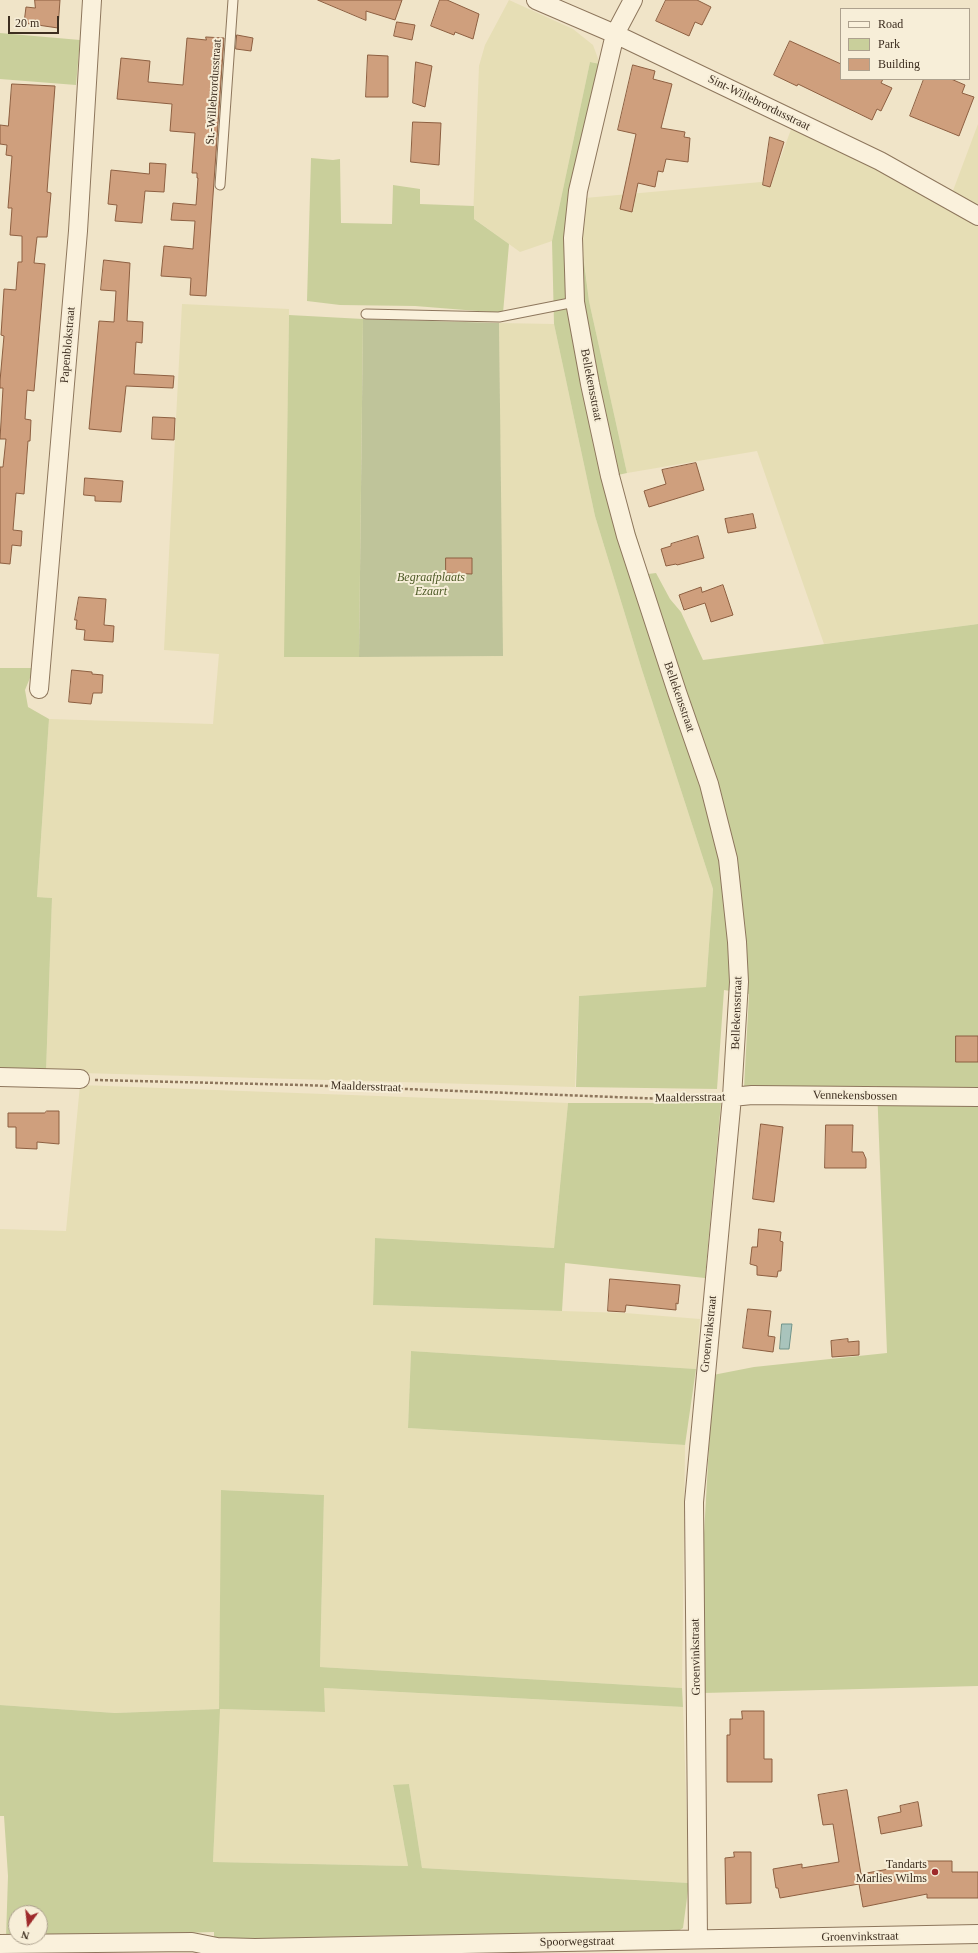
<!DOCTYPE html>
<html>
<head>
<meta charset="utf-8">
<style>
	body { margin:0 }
	#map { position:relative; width:978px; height:1953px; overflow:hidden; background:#f0e4c8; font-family:"Times New Roman",serif }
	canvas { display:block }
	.legend { position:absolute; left:840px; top:8px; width:130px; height:72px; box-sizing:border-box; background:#f7eed8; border:1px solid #ada18e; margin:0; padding:5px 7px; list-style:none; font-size:12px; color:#3d2e20 }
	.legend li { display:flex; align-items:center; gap:8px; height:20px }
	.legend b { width:20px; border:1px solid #ada18e }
	.north { position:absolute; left:8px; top:1905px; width:40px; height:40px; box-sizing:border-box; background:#f7eed8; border:1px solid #ada18e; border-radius:50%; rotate:195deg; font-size:11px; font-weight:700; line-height:16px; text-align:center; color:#3d2e20 }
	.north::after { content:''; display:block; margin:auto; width:14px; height:18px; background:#9e2a2b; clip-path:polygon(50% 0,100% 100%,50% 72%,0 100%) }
	.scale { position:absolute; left:8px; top:16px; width:51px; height:18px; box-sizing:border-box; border:2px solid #3d2e20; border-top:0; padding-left:5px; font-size:12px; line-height:14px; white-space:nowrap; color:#3d2e20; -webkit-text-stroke:3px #f7eed8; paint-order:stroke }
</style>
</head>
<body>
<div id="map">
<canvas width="978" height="1953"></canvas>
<ul class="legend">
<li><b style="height:5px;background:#faf1dc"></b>Road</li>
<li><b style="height:11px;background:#c9cf9b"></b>Park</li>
<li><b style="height:11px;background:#cf9f7d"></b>Building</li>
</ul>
<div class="north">N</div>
<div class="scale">20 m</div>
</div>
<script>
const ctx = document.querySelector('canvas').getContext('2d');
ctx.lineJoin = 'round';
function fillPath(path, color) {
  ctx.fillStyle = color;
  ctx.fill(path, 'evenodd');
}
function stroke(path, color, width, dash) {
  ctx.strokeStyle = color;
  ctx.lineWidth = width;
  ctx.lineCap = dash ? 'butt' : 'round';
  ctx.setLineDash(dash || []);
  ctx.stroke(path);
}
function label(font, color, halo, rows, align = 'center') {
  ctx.font = font + ' "Times New Roman",serif';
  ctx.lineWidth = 4;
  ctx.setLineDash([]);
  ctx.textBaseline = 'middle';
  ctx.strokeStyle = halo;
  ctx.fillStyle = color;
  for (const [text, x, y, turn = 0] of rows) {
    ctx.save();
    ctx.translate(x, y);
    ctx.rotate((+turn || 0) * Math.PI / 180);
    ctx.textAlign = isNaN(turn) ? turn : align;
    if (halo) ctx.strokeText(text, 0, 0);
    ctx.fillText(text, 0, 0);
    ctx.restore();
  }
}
fillPath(new Path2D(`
	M509,0L573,29L593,45L600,64L590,62L552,241L520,252L473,218L479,66L485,45Z
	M793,124L978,222V624L824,644L757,451L627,473L589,301L581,235L585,198L772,181Z
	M978,124V210L951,196Z
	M182,304L289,309L285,657L502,656L499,323L554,324L595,516L642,670L713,889L706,988L579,996L575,1087L46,1072L52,898L37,897L49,719L213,724L219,654L164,650Z
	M80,1085L568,1103L554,1248L375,1238L373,1305L625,1313L700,1319L696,1369L411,1351L408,1428L685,1445L682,1688L320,1667L324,1495L222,1490L219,1709L325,1712L323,1688L683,1707L689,1883L422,1868L409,1784L393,1786L408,1866L213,1862L219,1709L115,1713L0,1705V1229L66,1231Z`), '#e6deb5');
fillPath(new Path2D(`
	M0,33L80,40L76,85L0,79Z
	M590,62L600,64L578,158L582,247L589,301L627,473L618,475L648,574L656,573L670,599L681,612L703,660L978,624V1686L703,1693L704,1534L713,1375L754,1367L887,1353L877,1086L744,1088L749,994L724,990L717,1089L576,1087L579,996L706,987L713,889L642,670L595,516L554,324L552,241Z
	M311,158L333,160L340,159L341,223L392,224L393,185L420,189V204L474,206V219L509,244L503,313L415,306L340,305L307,301Z
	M289,315L363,319L359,657H284Z
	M0,668H34L25,690L28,707L49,719L37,897L52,898L46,1072L0,1070Z
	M568,1103H721L705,1278L565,1263L562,1311L373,1305L375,1238L554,1248Z
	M411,1351L696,1369L685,1445L408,1428Z
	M221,1490L324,1495L320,1667L682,1688L683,1707L324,1688L325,1712L220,1709L213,1862L408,1866L393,1785L409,1784L422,1868L689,1883L683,1928L672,1935L214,1942V1932L6,1938L8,1876L4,1816H0V1705L115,1713L219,1709ZM16,1913H40V1937H16Z`), '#c9cf9b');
fillPath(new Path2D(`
	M363,319L499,323L503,656L359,657Z`), '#bfc49a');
const water = new Path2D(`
	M782,1324H792L789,1349H780Z`);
fillPath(water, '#a9c4bc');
stroke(water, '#6f938a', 1);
const building = new Path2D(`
	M35,0H60L58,28L24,23L26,7L35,8Z
	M318,0H402L395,20L366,11V20Z
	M440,0H447L479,14L473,39L455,32L454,35L431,26Z
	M666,0H697L711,7L702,25L695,22L689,36L656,21Z
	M397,22L415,25L412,40L394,36Z
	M237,35L253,38L251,51L236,49Z
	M206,37L224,38L206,296L190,295L191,278L161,276L164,246L193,249L195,221L171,220L173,203L196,205L198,178H197V173H192L195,133L170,131L172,104L117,99L121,58L150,61L148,82L183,85L187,38L206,40Z
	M790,41L841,64V79H883L881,83L892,88L881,111L877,109L872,120L798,84L797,86L774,75Z
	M368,55L388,56V97H366Z
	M416,62L432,66L425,107L413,103Z
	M633,65L655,71L653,79L672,84L661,128L685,132L684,137L690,138L688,162L666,159L663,172L658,171L655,187L638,183L632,212L620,209L636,134L618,130Z
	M924,79H951L965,85L962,93L974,97L959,136L910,116Z
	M12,84L55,86L47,192L51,193L47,237H37L34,263L45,264L34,391L27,390L25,419L31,420L30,441H28L24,494L16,493L13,530L22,531L21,546L12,545L10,564L0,563V467H3L6,439H0L3,388H0V381L4,336L1,335L4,289L16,290L18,262H22V236L10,235L12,208H8L12,156L6,155L7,145L0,144V125L8,126Z
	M413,122L441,123L439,165L411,162Z
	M770,137L784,142L770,187L763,185Z
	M150,163L166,164L164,192L145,191L142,223L115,221L117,205L108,204L111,170L149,174Z
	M104,260L130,263L127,321L143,322L142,343L136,342L134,374L174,376L173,388L126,386L121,432L89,429L99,321L114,322L116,291L101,290Z
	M153,417L175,418L174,440L152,439Z
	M696,463L704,490L649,507L644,491L666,484L662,470Z
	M85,478L123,481L121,502L95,501V496L84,495Z
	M753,514L756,528L728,533L725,519Z
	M698,536L704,558L677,565L676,564L666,566L661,549L671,546V544Z
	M446,558H472V574L446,573Z
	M723,585L733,615L711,622L705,603L684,610L679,595L701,587L702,592Z
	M79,597L106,599L104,625L114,626L113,642L84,640L85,630L76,629L77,620H75Z
	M72,670L92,672V674L103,675L102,693H93L91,704L69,702Z
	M956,1036H978V1062H956Z
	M47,1111H59V1144L37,1142V1149L16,1148V1127H8V1113H44Z
	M761,1124L783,1127L774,1202L753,1199Z
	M826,1125H853L852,1152H863L866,1159V1168H825Z
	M759,1229L781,1232L780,1241L783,1242L781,1271H778L777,1277L757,1275V1266L750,1264L752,1247H757Z
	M610,1279L680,1285L678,1304L676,1303V1310L626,1305L625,1312L608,1311Z
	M748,1309L771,1311L768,1336L775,1337L773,1352L743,1348Z
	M848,1339V1342L859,1341V1355L832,1357L831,1341Z
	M742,1711H764V1759H772V1782H727V1735H730V1719H742Z
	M847,1790L861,1874L917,1864V1861H952V1872H978V1898H927V1894L863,1907L859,1884L780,1898L778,1888H776L773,1869L802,1864V1868L839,1862L833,1824L823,1825L818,1795Z
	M918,1802L922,1826L881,1834L878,1817L901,1812L900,1806Z
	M734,1852H751V1903L726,1904L725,1858L734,1857Z`);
fillPath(building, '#cf9f7d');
stroke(building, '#8d5f41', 1);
const service = new Path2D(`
	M220,185L233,0
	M366,314L499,317L575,302`);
const minor = new Path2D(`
	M536,0L615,34L880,161L978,216
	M633,0L615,34L578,191L573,238L575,302L590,384L610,476L626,536L677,692L709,784L728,859L737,942L739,982L732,1097L694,1502L698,1939
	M39,689L78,231L92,0
	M0,1077L80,1079
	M732,1097L752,1095L978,1097
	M0,1944L192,1942L217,1947L255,1948L978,1934`);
stroke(service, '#8d765c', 11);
stroke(minor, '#8d765c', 20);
stroke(new Path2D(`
	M95,1080L302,1085L692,1100L716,1098`), '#8d765c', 2.5, [3, 2]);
stroke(service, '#faf1dc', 9);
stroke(minor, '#faf1dc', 18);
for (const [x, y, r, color] of [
	[935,1872,4,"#9e2a2b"]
]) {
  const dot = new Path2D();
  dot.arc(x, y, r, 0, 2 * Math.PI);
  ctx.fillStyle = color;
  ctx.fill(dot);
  stroke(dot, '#f7eed8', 1.5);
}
label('12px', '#3d2e20', '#f7eed8', [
	["St.-Willebrordusstraat",214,92,-86],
	["Sint-Willebrordusstraat",759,103,26],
	["Papenblokstraat",68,345,-85],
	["Bellekensstraat",591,385,79],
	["Bellekensstraat",679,697,71],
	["Bellekensstraat",737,1013,-88],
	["Maaldersstraat",366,1087,2],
	["Vennekensbossen",855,1096,1],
	["Maaldersstraat",690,1098,-1],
	["Groenvinkstraat",709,1334,-84],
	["Groenvinkstraat",696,1657,-91],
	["Groenvinkstraat",860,1937,-1],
	["Spoorwegstraat",577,1942,-1]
]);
label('italic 12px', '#4d5a26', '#f7eed8', [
	["Begraafplaats",431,578],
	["Ezaart",431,592]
]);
label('12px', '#3d2e20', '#f7eed8', [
	["Tandarts",927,1865],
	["Marlies Wilms",927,1879]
], 'right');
</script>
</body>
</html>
